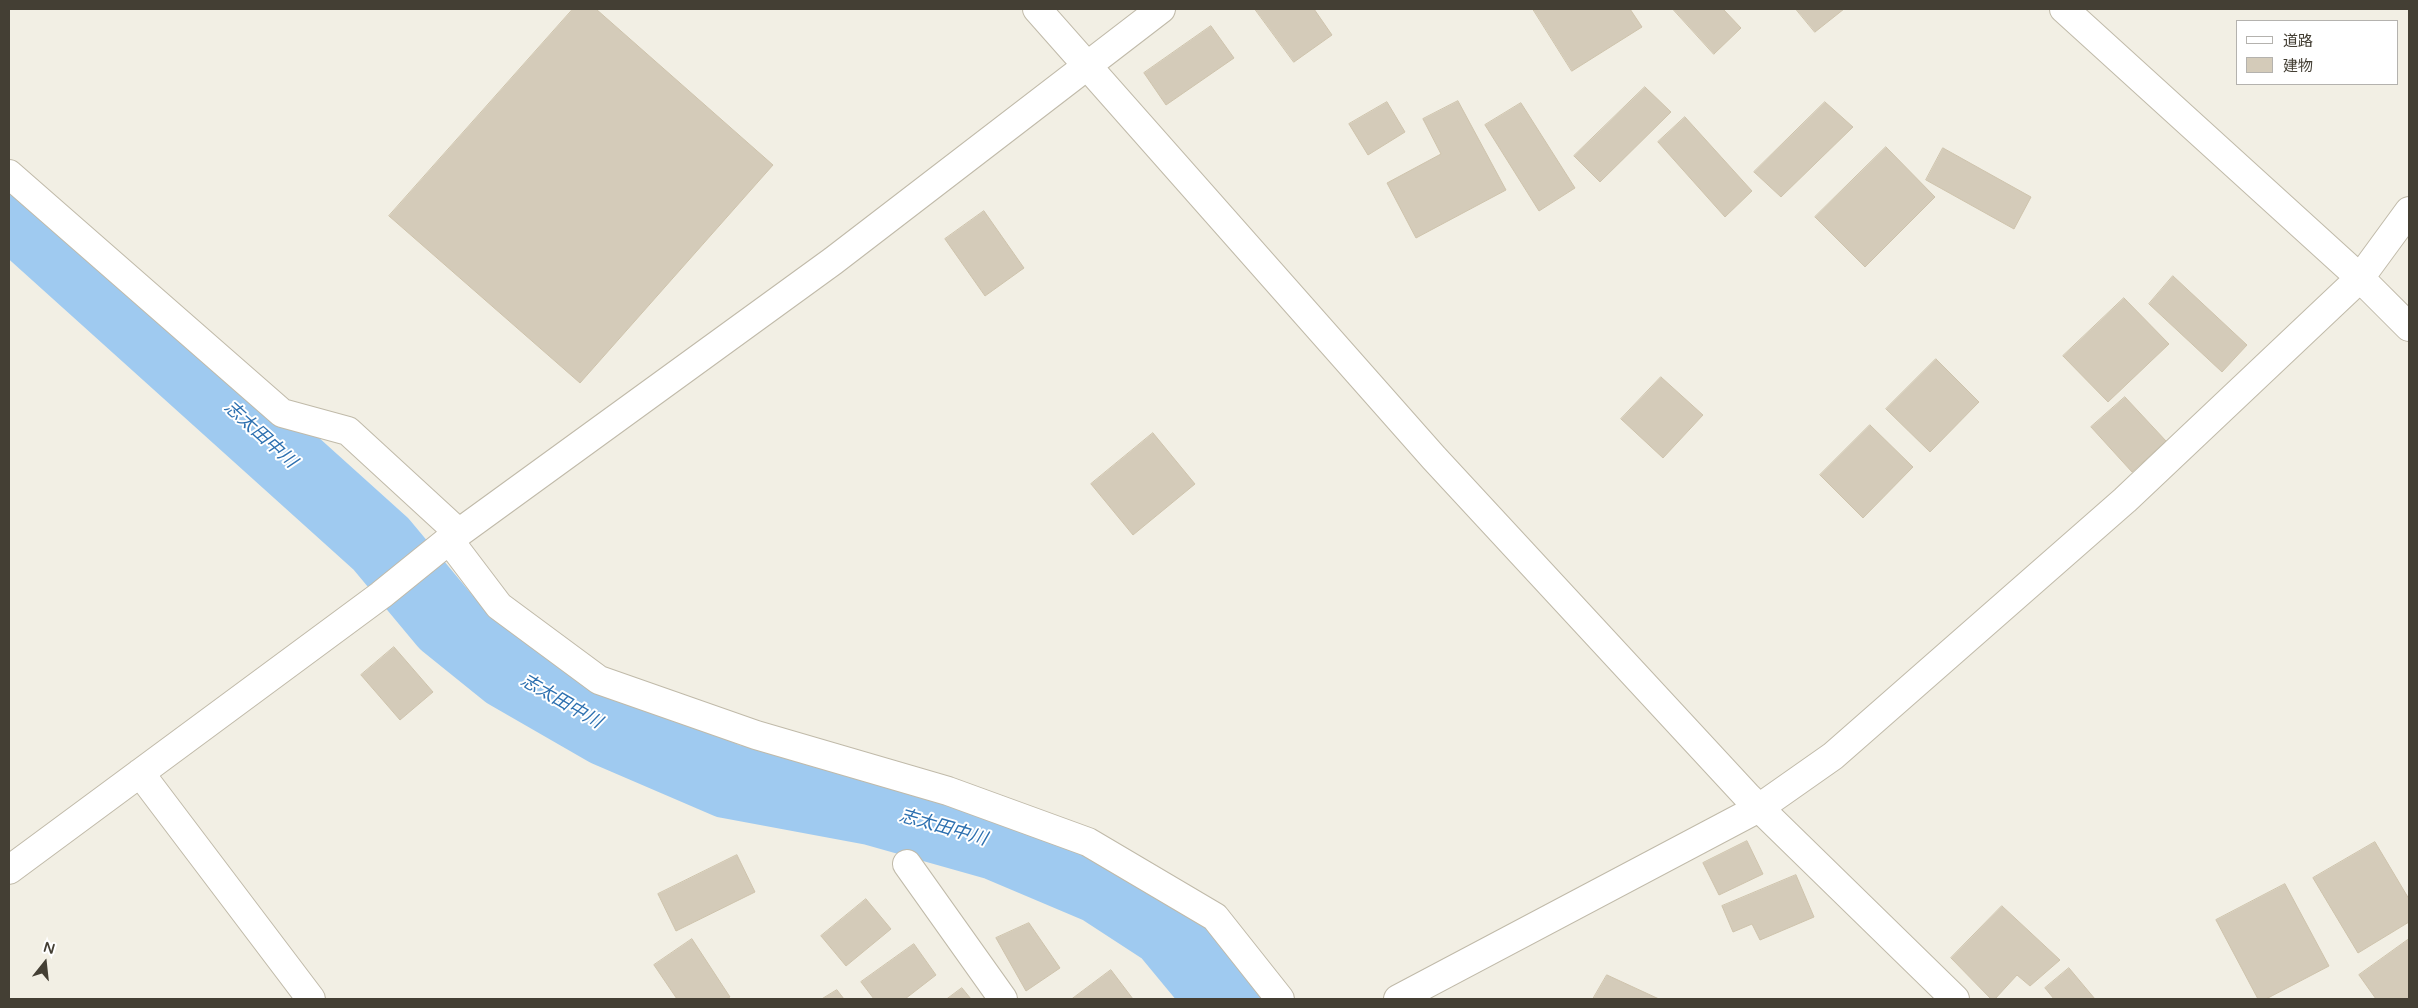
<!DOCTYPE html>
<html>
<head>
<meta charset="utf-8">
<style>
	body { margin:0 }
	#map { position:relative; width:2418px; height:1008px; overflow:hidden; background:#f2efe4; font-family:"Varela Round","Noto Sans JP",sans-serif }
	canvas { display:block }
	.frame { position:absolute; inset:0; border:10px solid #443f34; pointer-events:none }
	.legend { position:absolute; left:2236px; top:20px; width:162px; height:65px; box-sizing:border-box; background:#fff; border:1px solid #b4b2ae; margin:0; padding:6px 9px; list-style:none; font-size:15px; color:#443f34 }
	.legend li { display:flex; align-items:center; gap:10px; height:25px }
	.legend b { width:25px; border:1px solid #b4b2ae }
	.north { position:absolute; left:20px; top:938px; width:50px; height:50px; -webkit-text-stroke:4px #fff; paint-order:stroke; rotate:16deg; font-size:14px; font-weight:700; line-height:20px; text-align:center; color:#443f34 }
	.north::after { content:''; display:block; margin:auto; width:18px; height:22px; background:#443f34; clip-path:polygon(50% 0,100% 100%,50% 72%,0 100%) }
</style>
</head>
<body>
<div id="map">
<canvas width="2418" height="1008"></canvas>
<div class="frame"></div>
<ul class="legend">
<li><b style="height:6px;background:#fff"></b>道路</li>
<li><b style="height:14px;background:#d4cbb9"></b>建物</li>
</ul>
<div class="north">N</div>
</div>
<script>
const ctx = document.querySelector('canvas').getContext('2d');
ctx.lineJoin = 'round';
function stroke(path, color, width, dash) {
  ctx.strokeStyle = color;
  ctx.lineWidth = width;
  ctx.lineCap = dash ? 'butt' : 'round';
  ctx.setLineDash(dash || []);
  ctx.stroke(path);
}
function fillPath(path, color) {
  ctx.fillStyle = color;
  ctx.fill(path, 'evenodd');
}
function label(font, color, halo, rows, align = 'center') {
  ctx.font = font + ' "Varela Round","Noto Sans JP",sans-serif';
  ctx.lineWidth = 4;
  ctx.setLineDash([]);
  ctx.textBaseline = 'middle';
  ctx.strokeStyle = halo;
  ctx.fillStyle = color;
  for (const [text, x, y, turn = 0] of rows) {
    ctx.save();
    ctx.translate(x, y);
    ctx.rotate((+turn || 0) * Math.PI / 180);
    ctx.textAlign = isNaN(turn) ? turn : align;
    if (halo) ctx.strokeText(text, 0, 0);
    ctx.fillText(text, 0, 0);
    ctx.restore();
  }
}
stroke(new Path2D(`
	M9,209L381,544L446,622L508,672L607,729L728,781L873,808L997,843L1101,887L1167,930L1224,999`), '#9fcaf0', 75);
const building = new Path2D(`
	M573,9H596L773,165L580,383L389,216Z
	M1255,9H1314L1332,35L1294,62Z
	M1533,9H1630L1642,27L1572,71Z
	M1673,9H1723L1741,28L1714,54Z
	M1796,9H1844L1815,32Z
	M1211,26L1234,58L1166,105L1144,73Z
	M1645,87L1671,112L1600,182L1574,156Z
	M1458,101L1506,190L1416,238L1387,183L1441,154L1423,119Z
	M1387,102L1405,132L1368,155L1349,124Z
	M1825,102L1853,127L1781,197L1754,172Z
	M1521,103L1575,188L1539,211L1485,125Z
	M1685,117L1752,191L1725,217L1658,142Z
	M1886,147L1935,197L1865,267L1815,217Z
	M1943,148L2031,197L2014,229L1926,180Z
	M984,211L1024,268L985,296L945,239Z
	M2173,276L2247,345L2222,372L2149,304Z
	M2124,298L2169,344L2108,402L2063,356Z
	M1936,359L1979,402L1930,452L1886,409Z
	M1661,377L1703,415L1663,458L1621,419Z
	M2125,397L2166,441L2132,472L2091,427Z
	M1870,425L1913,467L1863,518L1820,475Z
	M1153,433L1195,484L1133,535L1091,484Z
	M394,647L433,692L400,720L361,675Z
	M1747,841L1763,874L1719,895L1703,863Z
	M2375,842L2409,899V922L2358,953L2313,878Z
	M737,855L755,892L676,931L658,894Z
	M1796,875L1814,917L1760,940L1752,924L1733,932L1722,906Z
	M2285,884L2329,966L2266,999H2258L2216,920Z
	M866,899L891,929L846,966L821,936Z
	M2002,906L2060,960L2030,986L2017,975L1995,999H1991L1951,958Z
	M1029,923L1060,968L1026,991L996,938Z
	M692,939L730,997L726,999H677L654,965Z
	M2409,939V999H2376L2359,975Z
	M914,944L936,975L905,999H874L861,982Z
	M2069,968L2095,999H2054L2045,988Z
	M1111,970L1133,999H1072Z
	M1607,975L1659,999H1593Z
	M962,988L971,999H947Z
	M837,990L844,999H822Z`);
fillPath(building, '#d4cbb9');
stroke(building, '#cec3ac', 1);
const street = new Path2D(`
	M1037,9L1434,458L1747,796L1955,999
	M2064,9L2360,278L2409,327
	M9,174L282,413L348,431L459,533
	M449,540L499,606L599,680L756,735L948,791L1088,842L1215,917L1280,999
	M140,773L311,999
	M907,864L1003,999
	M9,870L381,595L449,540L833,261L1161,9
	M1398,999L1759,808L1833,756L2125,500L2360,278L2409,211`);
stroke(street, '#c0baa9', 30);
stroke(street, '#fff', 28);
label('italic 18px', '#2d70b0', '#fff', [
	["志太田中川",260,435,42],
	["志太田中川",561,702,30],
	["志太田中川",943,828,16]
]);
</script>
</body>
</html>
